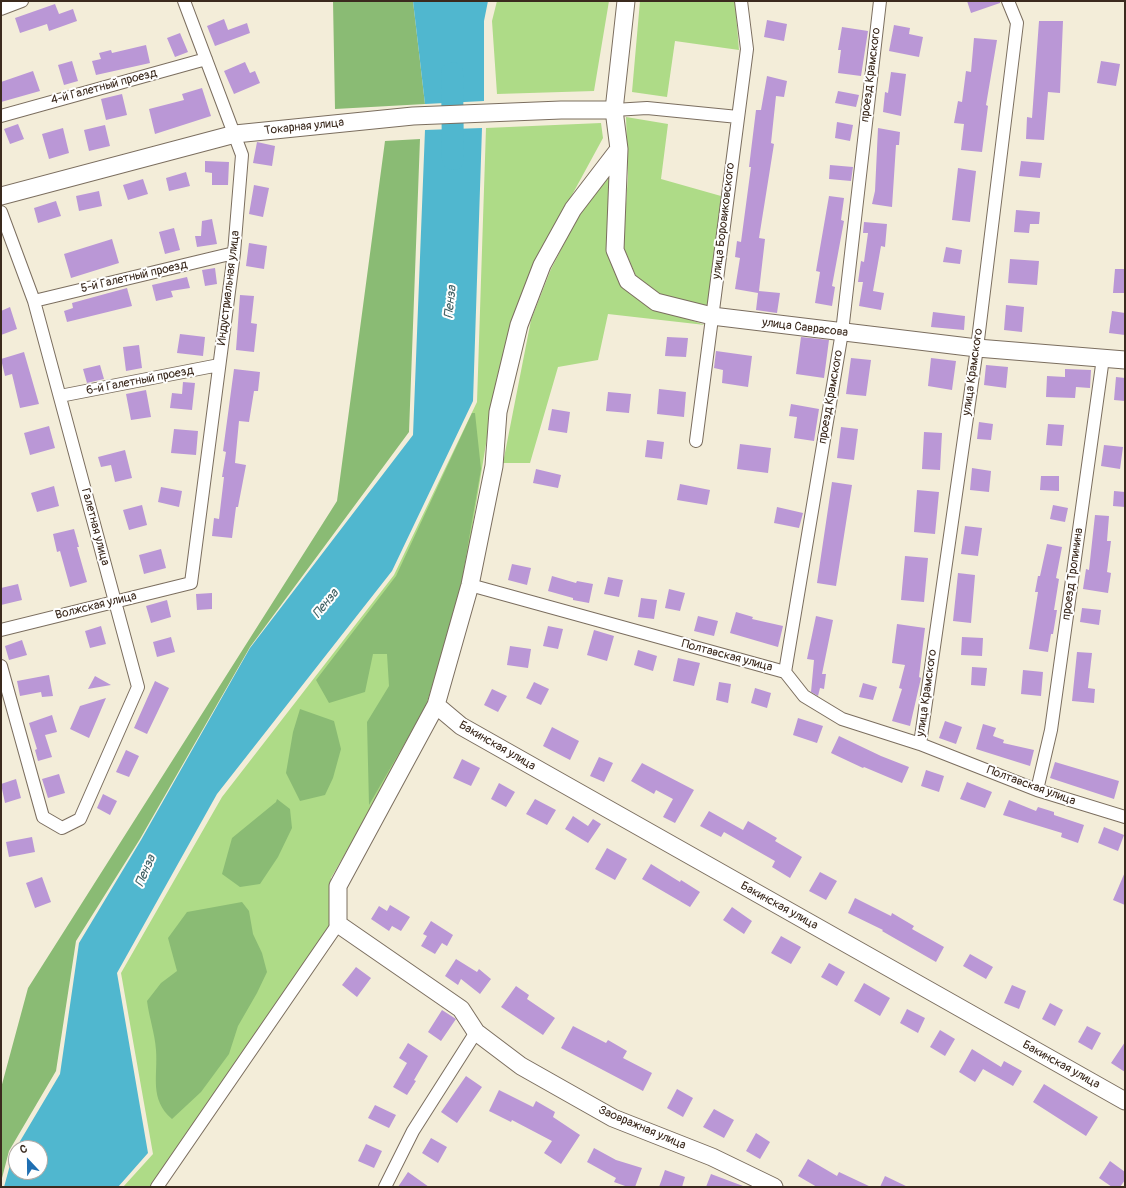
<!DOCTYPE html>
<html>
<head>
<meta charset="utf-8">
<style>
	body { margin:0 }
	#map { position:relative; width:1126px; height:1188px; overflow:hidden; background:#f3edd9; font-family:Pangolin,sans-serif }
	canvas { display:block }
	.frame { position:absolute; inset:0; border:2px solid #3b2a1e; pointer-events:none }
	.north { position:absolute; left:8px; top:1140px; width:40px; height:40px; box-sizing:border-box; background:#fff; border:1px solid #b1aaa5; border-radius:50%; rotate:338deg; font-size:11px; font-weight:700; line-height:16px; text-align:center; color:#3b2a1e }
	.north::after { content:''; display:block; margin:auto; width:14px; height:18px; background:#1f6fb2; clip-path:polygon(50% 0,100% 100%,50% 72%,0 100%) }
</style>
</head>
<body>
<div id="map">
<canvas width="1126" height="1188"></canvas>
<div class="frame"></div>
<div class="north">С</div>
</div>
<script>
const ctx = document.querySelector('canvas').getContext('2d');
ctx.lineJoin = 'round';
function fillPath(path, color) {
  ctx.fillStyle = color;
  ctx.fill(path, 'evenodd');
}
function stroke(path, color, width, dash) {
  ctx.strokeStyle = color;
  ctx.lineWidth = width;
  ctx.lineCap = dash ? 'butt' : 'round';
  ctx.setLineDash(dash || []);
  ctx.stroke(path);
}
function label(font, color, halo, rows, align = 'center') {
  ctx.font = font + ' Pangolin,sans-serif';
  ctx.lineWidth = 4;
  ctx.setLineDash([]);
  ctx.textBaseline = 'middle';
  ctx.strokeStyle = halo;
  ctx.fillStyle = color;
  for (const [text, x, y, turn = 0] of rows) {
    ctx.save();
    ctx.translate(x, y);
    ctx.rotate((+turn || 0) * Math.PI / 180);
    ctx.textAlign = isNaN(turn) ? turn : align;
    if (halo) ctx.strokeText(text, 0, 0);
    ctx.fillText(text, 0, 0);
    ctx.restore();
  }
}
fillPath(new Path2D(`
	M497,1H609L594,91L497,94L492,21Z
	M640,1H735L739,50L675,41L667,97L632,92Z
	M626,117L668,124L661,179L721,196L708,306L660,294L636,276L623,246L628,176Z
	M601,123L603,138L535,263L497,377L460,602L421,723L331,878V923L153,1187H123L153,1154L121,973L222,797L394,575L477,402L486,128Z
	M613,170L606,250L618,280L653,307L705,325L608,314L598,360L558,367L530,463H503L531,320L551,269L578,217Z`), '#aedb87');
fillPath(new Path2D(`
	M333,1H413L425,104L335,109Z
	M420,139L409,432L250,647L140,839L76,941L56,1071L9,1151L1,1182V1088L28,988L337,501L385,141Z
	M472,413H475L481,469L458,603L425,708L369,805L367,722L389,686L387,654H373L365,692L329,703L316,680L396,576Z
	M300,709L334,721L341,749L333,778L325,795L300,801L286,773L293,732Z
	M277,799L290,809L292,828L278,857L260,884L240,887L222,874L232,838L276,802Z
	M242,902L249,911L253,934L262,953L267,972L257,993L238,1026L229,1054L201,1092L172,1119C149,1099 158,1077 156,1050C155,1034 149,1017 147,1001L161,983L177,971L168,938L187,912Z`), '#8abb74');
fillPath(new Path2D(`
	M413,1H488L484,21V101L425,104Z
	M482,128L473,401L392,571L217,794L117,973L148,1153L118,1187H4L13,1154L16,1148V1172H40V1148H16L60,1074L79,943L141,840L250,648L413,435L425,130Z`), '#50b7cf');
stroke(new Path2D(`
	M452,73L453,159`), '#50b7cf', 22);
fillPath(new Path2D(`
	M967,1H1000V3L971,13Z
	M55,4L59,14L73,9L77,21L49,31L47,24L20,33L15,18Z
	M224,19L228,30L247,23L250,33L215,46L207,26Z
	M767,20L787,24L784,41L764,37Z
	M1039,21H1063L1060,93L1048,92L1044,140L1026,139L1027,117L1032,118Z
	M894,25L910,28L909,34L923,37L919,57L889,51Z
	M842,27L868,31L861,76L838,73L841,50H838Z
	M180,33L188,52L175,57L167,38Z
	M974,38L997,40L986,105L988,106L982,152L961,150L964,124L954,123L958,101L962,102L966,71L971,72Z
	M146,45L150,63L96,75L92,61L101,59L99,53L111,50L112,53Z
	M72,61L78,81L64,85L58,65Z
	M1101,61L1120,64L1116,86L1097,83Z
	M245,62L250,73L255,71L260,83L234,94L224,71Z
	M33,71L40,91L1,102V82Z
	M891,72L906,74L901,116L883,112L885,92L888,93Z
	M767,76L787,81L784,97L776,96L771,143L774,144L759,238L765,239L759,291L780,293L777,313L756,310L758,293L735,289L740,258L735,257L737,241L741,242L751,167H749L756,110H761Z
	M202,88L211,116L155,134L149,109L184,100L182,94Z
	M838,91L859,95L856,107L835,103Z
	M122,94L127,115L106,120L101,99Z
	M837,122L853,125L850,141L835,138Z
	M18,124L24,139L10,144L4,129Z
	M105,125L110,146L89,151L84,130Z
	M63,128L69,153L49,159L42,134Z
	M878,128L900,132L899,145H896L892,207L872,204L875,191Z
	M257,142L275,146L272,166L253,163Z
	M205,161L229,162L228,185H212V173L205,172Z
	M1021,161L1042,163L1040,178L1019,176Z
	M830,165L853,167L851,181L829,179Z
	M958,168L976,171L970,222L952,220Z
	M186,172L190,186L169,191L166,178Z
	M143,179L148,194L128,200L123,185Z
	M254,185L269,188L263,217L249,214Z
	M99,191L102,206L79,211L76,196Z
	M829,196L844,198L841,220L844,221L832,286L835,287L832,306L815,303L820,272L816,271Z
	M56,201L61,216L38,223L34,208Z
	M1016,210L1040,212L1039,224H1030L1029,233L1014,232Z
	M212,219L217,244L197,247L195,236H201L202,221Z
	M864,222L887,224L885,247L881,246L873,291L884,293L881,310L859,306L863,282H858L861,261L864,262L868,233H863Z
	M174,228L180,250L165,254L159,232Z
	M112,239L119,263L71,278L64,254Z
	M249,243L267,246L264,269L246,266Z
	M946,247L962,250L960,264L943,262Z
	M1010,259L1039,261L1037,285L1008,283Z
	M215,268L217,284L205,286L202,270Z
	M1115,269H1125V293H1113Z
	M187,277L190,288L171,291L173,297L156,301L152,285Z
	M127,288L132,306L67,322L64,311L73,308L72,303Z
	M240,295L254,296L251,323L257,324L254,352L236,350Z
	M1006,305L1024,307L1022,332L1004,330Z
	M10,307L17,329L1,335V311Z
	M1112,311L1125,313V335L1109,333Z
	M933,312L965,316L964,330L931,327Z
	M180,334L205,337L203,356L177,353Z
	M667,337L688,338L686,357L665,356Z
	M801,337L829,340L824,378L796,374Z
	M139,345L142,368L126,371L123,347Z
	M716,351L752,356L748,387L722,383L723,370L714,368Z
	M24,352L39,404L20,408L12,374L5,376L1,359Z
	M851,358L871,360L866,396L846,394Z
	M931,358L956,361L952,390L928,386Z
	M100,365L104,379L87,383L83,369Z
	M986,365L1008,367L1006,388L984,385Z
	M234,369L260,372L258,391H254L249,422L239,421L235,463L246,465L238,507H236L232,538L212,536L214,518L219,519L224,477H222L226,452L223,451Z
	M1065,369L1091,370L1090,388L1076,387L1075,398L1046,397L1047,376L1065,377Z
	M1116,377L1125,378V401L1114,400Z
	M183,382L195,383L192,410L170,408L172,393L182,394Z
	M659,389L686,392L684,417L657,414Z
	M146,390L151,417L131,420L126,394Z
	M608,392L631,394L629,413L606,411Z
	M791,404L819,409L814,441L794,438L797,417L789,416Z
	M552,409L570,412L567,433L548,430Z
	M979,422L993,424L991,440L977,439Z
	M1048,424L1064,425L1062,446L1046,445Z
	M49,426L55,448L30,455L24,433Z
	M841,427L858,429L854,460L837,458Z
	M174,429L198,431L196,455L171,453Z
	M924,432L942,433L940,470L922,469Z
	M647,440L664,442L662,459L645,457Z
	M740,444L771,448L768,473L737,469Z
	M1104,445L1123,447L1120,469L1101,466Z
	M125,450L132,478L115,482L111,465L101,467L98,457Z
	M972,468L991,471L989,492L970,490Z
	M536,469L561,475L558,488L533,483Z
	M1041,476H1059V491L1040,490Z
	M832,482L852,485L836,586L817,583Z
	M680,484L710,490L707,505L677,500Z
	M54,486L59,506L37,512L31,493Z
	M161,487L182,491L179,507L158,502Z
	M917,490L939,492L935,534L914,532Z
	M1114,491L1125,492V507L1113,506Z
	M142,505L147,525L129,530L123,510Z
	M1053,505L1068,508L1065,522L1050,519Z
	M777,507L803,513L799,528L774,523Z
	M1095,515L1109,516L1107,541H1111L1107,572L1111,573L1108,593L1083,589L1086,569L1089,570Z
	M965,526L982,528L978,556L961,554Z
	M74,529L79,547H77L87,582L70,587L60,551L57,552L53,534Z
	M1047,544L1062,547L1056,578L1059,579L1054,610H1057L1053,634H1051L1048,652L1029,649L1038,592H1035L1038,576H1040Z
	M161,549L166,568L144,574L139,555Z
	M905,556L928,558L924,602L901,600Z
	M512,564L531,568L527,585L508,580Z
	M958,573L975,575L971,623L953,621Z
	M552,576L576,583L577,581L593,584L589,603L573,600V598L548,591Z
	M608,577L623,580L619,597L604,594Z
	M18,584L22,600L1,605V588Z
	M669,589L685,593L680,611L665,608Z
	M212,593V609L197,610L196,594Z
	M641,598L657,600L654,619L638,617Z
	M167,600L171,617L151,623L146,606Z
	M1082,608L1101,610L1099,625L1080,622Z
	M736,612L753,617L752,619L783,626L778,647L730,633Z
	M698,616L718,621L714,636L694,631Z
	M816,616L833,620L822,674H826L824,689L820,688L818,696L811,692L814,660L807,659Z
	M897,624L925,628L919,677L921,678L910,726L892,721L902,689L899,688L905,665L892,663Z
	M101,626L106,644L90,648L85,631Z
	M548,626L563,629L558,649L543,646Z
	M594,630L614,636L607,661L587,655Z
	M171,637L175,652L157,657L153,642Z
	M962,637L983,638L982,656L961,655Z
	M22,640L27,655L9,660L5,646Z
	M510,646L531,649L528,668L507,665Z
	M638,650L657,656L653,671L634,665Z
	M1077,652L1092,653L1088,688L1095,689L1094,703L1072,701Z
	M678,658L700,663L694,686L673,681Z
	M972,667L987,668L985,686L971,685Z
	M1023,670L1043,672L1041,696L1021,694Z
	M49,675L53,696L42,697L41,692L20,696L17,681Z
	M95,676L111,685L88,689Z
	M155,681L169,688L147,734L134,728Z
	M534,682L549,689L541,705L526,698Z
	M719,682L731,684L728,703L716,700Z
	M863,683L877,687L873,700L859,697Z
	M755,688L771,693L767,708L751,703Z
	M492,689L507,696L498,712L484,705Z
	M106,698L89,738L70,729L80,706Z
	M52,715L57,732L45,735L52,757L38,761L35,750L37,749L29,723Z
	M798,718L823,726L817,743L793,735Z
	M945,721L962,727L956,744L939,738Z
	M983,724L996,728L993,736L1004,740L1003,743L1034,750L1030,766L976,749Z
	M552,727L579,741L570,760L543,746Z
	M839,736L881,756L909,767L902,783L864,767L863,768L831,753Z
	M126,750L139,756L129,777L116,772Z
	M599,757L613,763L604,782L590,776Z
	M462,759L480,768L471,786L453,778Z
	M1055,762L1119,781L1114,799L1050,778Z
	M642,763L694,790L675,823L663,817L673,799L656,790L654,794L631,781Z
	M926,770L944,776L939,792L921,786Z
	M59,774L65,793L48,798L42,779Z
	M16,779L21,798L5,803L1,784Z
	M967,782L992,792L985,808L960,799Z
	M499,783L515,792L506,807L491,799Z
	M103,794L117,801L110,815L97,808Z
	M535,799L556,810L547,825L526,814Z
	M1009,800L1036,811L1038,807L1054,812V815L1084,825L1078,843L1061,837L1062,833L1003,815Z
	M709,811L743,830L748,821L777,838L775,841L802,857L790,878L772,867L775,861L724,832L721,837L700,826Z
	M573,816L588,826L593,819L601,824L588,843L565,829Z
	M1104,827L1124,835L1118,851L1098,843Z
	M32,837L35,852L9,857L6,842Z
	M607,848L627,859L615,880L595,869Z
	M651,864L680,882L681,880L700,892L690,907L642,879Z
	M820,872L837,881L826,900L809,891Z
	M1125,872V905L1113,900Z
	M42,877L51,902L35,908L26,883Z
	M855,898L891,916L892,913L914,926L912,929L944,947L936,962L882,931L883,930L848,913Z
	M390,905L410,917L401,931L392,926L389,931L371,919L379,906L387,911Z
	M732,907L752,921L744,934L723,920Z
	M431,921L453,935L447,946L442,943L435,954L421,946L427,936L423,934Z
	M781,936L801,947L791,964L771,953Z
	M970,954L993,967L986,979L963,966Z
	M456,959L477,972L479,969L491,979L480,994L461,979L458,985L445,976Z
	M829,963L845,972L837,986L821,977Z
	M356,967L371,978L357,997L342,985Z
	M864,983L890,998L880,1016L854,1001Z
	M1012,985L1026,991L1019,1009L1004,1003Z
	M516,986L529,995L527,999L555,1018L543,1035L501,1007Z
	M1050,1003L1063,1010L1055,1026L1042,1019Z
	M907,1009L925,1018L918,1033L900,1023Z
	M442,1010L456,1019L441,1041L428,1032Z
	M573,1026L606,1043L608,1040L627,1051L623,1058L652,1073L643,1091L561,1048Z
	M1087,1026L1101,1033L1092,1050L1078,1042Z
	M940,1030L955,1039L945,1056L930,1047Z
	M1125,1042V1072L1111,1063Z
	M408,1043L428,1056L414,1080L416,1081L407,1095L393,1087L407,1063L399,1058Z
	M972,1049L1001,1067L1004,1061L1022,1071L1013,1086L983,1069L975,1082L959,1072Z
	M466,1076L482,1087L457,1123L441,1112Z
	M1044,1084L1098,1117L1086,1136L1033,1102Z
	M677,1089L693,1098L683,1117L667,1108Z
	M499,1090L533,1107L536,1101L555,1112L553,1117L580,1135L561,1164L544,1153L552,1141L512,1120L511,1122L489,1111Z
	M375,1105L396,1115L389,1128L368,1118Z
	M714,1109L734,1120L724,1138L703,1127Z
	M756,1133L770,1142L760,1159L746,1151Z
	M431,1138L447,1147L438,1163L422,1153Z
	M366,1144L382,1151L374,1168L358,1161Z
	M594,1148L616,1160L642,1168L635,1187H628L614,1182L616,1178L587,1162Z
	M808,1159L837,1176L839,1172L871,1187H817L798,1176Z
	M1110,1161L1125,1172V1180L1120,1187H1112L1099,1178Z
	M665,1170L685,1177L682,1187H659Z
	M408,1172L429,1187H398Z
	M711,1174L743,1186V1187H706Z
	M885,1176L908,1187H880Z`), '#ba97d6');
const street = new Path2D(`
	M1,9L22,1
	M614,110L647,108L738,117
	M1,116L206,59
	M1,212L34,301L138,687L80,819L62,828L43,817L1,666
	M34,301L234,253
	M60,396L219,365
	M696,441L747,49L741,1
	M470,585L785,672L804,696L842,719L920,744L1037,790L1125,817
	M1,630L191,583L234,253L242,155L184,1
	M785,672L842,332L880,1
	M920,744L977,348L1017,23L1008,1
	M1037,790L1051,730L1103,358
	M157,1187L338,924
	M385,1187L413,1131L476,1032`);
const secondary = new Path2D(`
	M626,1L614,110L619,149L573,209L542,265L519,325L498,412L494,466L470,585L436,705L338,886V924L461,1009L476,1032L521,1066L613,1118L712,1157L774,1187
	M619,149L615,250L628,281L656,302L712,316L977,348L1125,360
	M1,196L235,134L413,116L561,110H614
	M436,705L461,726L1125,1101`);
stroke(street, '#7b6e5f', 14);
stroke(secondary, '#7b6e5f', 19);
stroke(street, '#fff', 12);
stroke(secondary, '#fff', 17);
label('12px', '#3b2a1e', '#fff', [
	["проезд Крамского",871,75,-83],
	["4-й Галетный проезд",104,87,-15],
	["Токарная улица",304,127,-6],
	["улица Боровиковского",724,221,-83],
	["5-й Галетный проезд",134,277,-13],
	["Индустриальная улица",229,288,-83],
	["улица Саврасова",805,328,7],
	["улица Крамского",973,372,-82],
	["6-й Галетный проезд",140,381,-11],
	["проезд Крамского",831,397,-80],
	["Галетная улица",95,527,75],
	["проезд Тропинина",1073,574,-82],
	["Волжская улица",96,606,-14],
	["Полтавская улица",727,656,15],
	["улица Крамского",927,693,-82],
	["Бакинская улица",497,746,30],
	["Полтавская улица",1031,786,20],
	["Бакинская улица",779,906,29],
	["Бакинская улица",1061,1065,29],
	["Заовражная улица",642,1128,23]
]);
label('italic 13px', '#436265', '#fff', [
	["Пенза",451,302,-84],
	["Пенза",326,604,-51],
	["Пенза",146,871,-67]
]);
</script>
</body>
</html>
